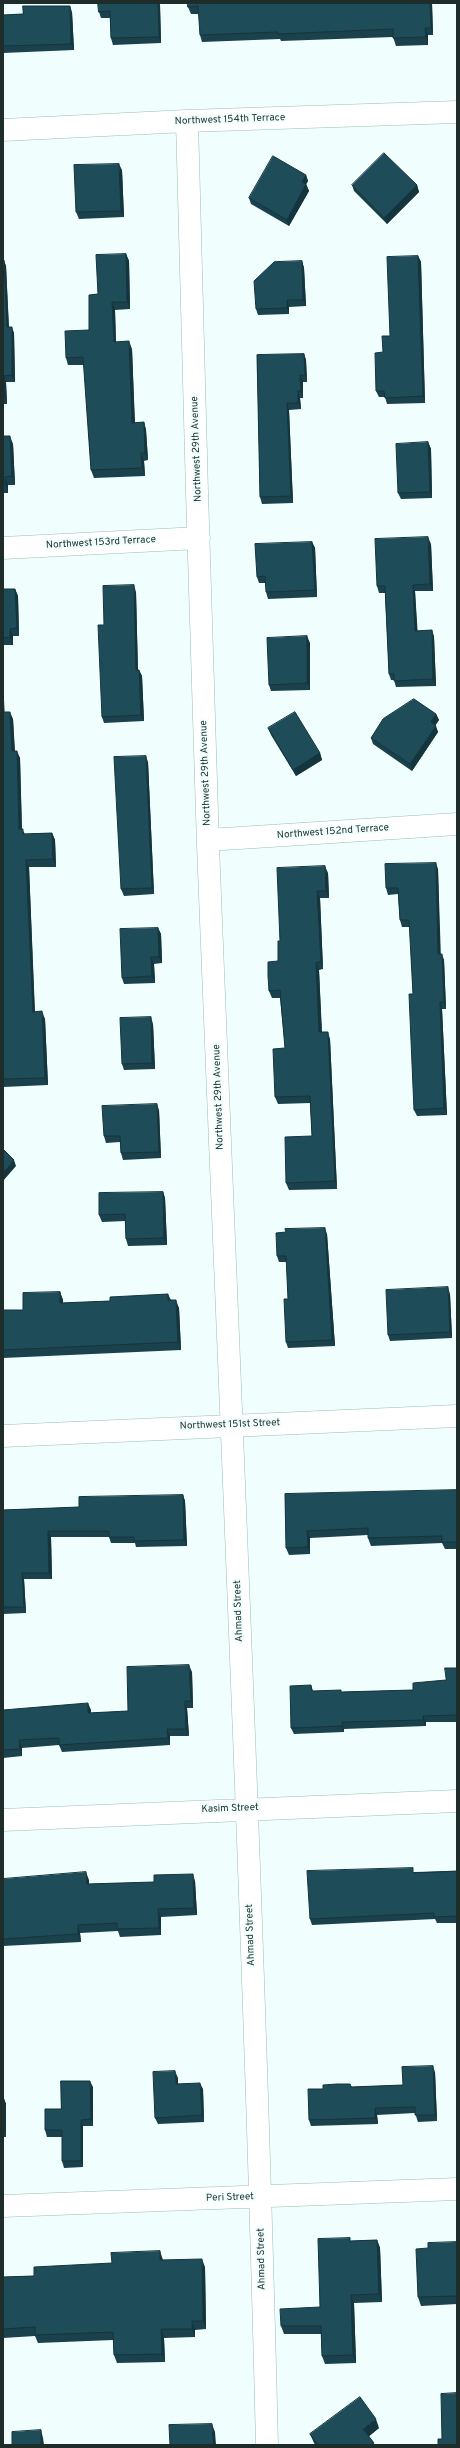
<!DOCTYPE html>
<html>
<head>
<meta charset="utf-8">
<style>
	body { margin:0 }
	#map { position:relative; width:460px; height:2448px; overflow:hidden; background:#f0fffd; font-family:Overpass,sans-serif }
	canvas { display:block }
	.frame { position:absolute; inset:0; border:4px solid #1e2c2a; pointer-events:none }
</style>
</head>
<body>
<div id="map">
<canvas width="460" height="2448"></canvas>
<div class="frame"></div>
</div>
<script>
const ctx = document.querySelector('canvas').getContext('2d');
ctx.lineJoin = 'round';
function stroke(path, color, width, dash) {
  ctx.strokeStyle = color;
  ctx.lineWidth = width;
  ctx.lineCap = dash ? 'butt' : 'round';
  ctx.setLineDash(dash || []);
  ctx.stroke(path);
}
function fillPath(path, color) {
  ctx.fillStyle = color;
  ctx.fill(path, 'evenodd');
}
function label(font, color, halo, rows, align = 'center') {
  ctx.font = font + ' Overpass,sans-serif';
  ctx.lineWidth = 4;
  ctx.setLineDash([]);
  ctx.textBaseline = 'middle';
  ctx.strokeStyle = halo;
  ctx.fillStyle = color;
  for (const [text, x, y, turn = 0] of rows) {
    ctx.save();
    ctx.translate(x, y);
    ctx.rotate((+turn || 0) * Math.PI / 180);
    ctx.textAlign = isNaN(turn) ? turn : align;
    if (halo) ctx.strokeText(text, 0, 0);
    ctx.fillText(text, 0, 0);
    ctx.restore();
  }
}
const minor = new Path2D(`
	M187,121C194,362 199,604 208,845C229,1378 254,1911 267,2445
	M3,130L187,121L457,112
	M3,548L199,538
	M208,840L457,824
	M3,1436L457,1416
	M3,1820L457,1801
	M3,2206L457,2189`);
stroke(minor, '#99bdb8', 23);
stroke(minor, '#fff', 22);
fillPath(new Path2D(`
	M98,3H159L160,5L161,43L113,45L111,38L110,18H101L99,12Z
	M188,3H432L433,35H428V45L396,46L393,37L281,41L280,39L202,42L200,35L199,14H191L188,7Z
	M72,12L74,50L3,53V15Z
	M122,170L124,217L79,219L76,212Z
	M306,175L308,181L306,184L309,191L289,226L251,204L249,198Z
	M352,185H417L419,192L387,224L354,191Z
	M126,254L129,261L130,309L115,310L116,342L132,349L135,423L144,422L146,430L148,460L144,461L145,476L94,478L91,470L84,365H68L66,358L89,330L98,294Z
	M418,256L421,262L425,403L387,404L385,397H379L376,391L383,352L390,336Z
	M3,260L6,266L9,327L14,333L15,382H6L7,404H3Z
	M302,261L304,268L306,306L289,307V314L258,315L256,309Z
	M304,354L306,360L307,382H303V398H300L301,409L289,410L293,503L262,504L260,497L257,355Z
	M3,436L13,444L15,485H8V493H3Z
	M428,442L431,449L432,498L401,499L398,493Z
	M312,542L315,548L317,597L268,599L266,592V583H259L257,577Z
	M431,544L433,591H415L417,631L432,630L434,637L436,686L396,687L394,680H391L389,674L385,593H379L377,586Z
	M3,589H15L18,596L19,636H13V645H3Z
	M136,592L138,670H139L142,676L144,721L104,723L102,717L104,625Z
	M310,643V690L271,691L269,685Z
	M3,678L4,712L13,719L15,751L20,758L22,829L25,834L52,833L55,840L56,867H29L35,1012L45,1019L48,1085L3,1087Z
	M436,714L439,720L435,725L438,732L412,771L373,744L371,738Z
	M268,728L320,753L322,760L296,776L271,735Z
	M148,762L154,894L124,896L121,889Z
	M438,869L440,954L444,960L446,1009H442L447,1115L417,1116L414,1110L413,994L410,927H402L400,920L398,894L388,895L386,888Z
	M328,873L329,898H320L323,969L319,970L322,1032L330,1039L337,1189L289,1190L286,1183L312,1136L310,1103L278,1104L275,1097L285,1048L280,998H272L269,991L278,961L280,941Z
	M158,928L161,934L162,963L154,964L155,983L124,984L122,978Z
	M153,1024L155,1069L124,1070L122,1064Z
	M159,1110L161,1158L123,1160L121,1153L120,1142L106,1143L104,1136Z
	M163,1192L165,1198L167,1245L128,1246L126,1239L125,1221L102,1222L99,1215Z
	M327,1234L335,1346L288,1348L286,1342L288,1299L287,1262H279L277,1256Z
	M60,1292L63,1300V1303L110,1301L168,1294L171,1300L179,1308L181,1350L3,1358V1310H23Z
	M450,1294L452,1338L390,1341L388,1335Z
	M457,1490V1549H445L442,1543L371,1546L368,1538V1535L310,1538V1554L289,1555L286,1548L285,1494Z
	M183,1495L185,1501L187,1546L136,1547L135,1543H111L109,1537H51L52,1579H24L26,1613L3,1614V1510L79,1507Z
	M457,1668V1722H426V1726L344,1729V1732L294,1734L291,1728L311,1685L313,1691L342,1692L413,1690L446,1680Z
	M192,1672L193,1708H187L189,1736H170V1745L62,1752L59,1745L22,1748V1756L3,1758V1710H91V1713L128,1711Z
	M457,1871V1923H437L435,1919L312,1925L310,1919L414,1872Z
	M3,1879L89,1880V1884L195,1881L197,1915L161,1917V1935L120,1937L118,1931L80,1933L81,1942L3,1946Z
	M435,2072L437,2121L418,2122L415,2113L377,2115L378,2124L311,2126L309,2120L323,2089L350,2084L352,2087L403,2085Z
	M178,2078V2084L203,2089L204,2122L158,2124L155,2118Z
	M93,2087V2126H83V2167L64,2168L62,2161V2137H47L45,2130L61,2109Z
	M3,2096L6,2104V2137H3Z
	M377,2240L380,2248L382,2302L354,2303L356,2363L325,2364L322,2356L321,2334H284L281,2326L320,2307L351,2241Z
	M457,2242V2304L421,2306L418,2297L428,2248Z
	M163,2260L205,2267L206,2329L195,2330V2337L164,2338L165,2362L117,2363L114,2355L113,2340L38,2343L35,2336L3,2338V2277L34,2276L112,2263Z
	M379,2428L369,2436L375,2445H315L314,2443L310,2434Z`), '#1a414c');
fillPath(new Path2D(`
	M158,3H159L160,5L161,43L159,37Z
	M430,3H432V4L433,35L431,28Z
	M70,6L72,12L74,50L71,44Z
	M425,28L428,35V45L426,37Z
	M119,164L122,170L124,217L121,211Z
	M306,175L308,181L304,188L302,182Z
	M306,184L309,191L289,226L287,220Z
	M417,185L419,192L387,224L384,218Z
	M3,198L4,214L3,211Z
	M126,254L129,261L130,309L127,302Z
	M418,256L421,262L425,403L423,396Z
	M4,260L6,266L9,333L7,327Z
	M302,261L304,268L306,306L303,300Z
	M287,300L289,307V314L287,308Z
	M112,302L115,310L116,349L114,342Z
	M12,327L14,333L15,382L12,375Z
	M129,341L132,349L135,430L132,423Z
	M304,354L306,360L307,382L305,375Z
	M300,375L303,382V398L301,391Z
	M4,376L6,382L7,404L4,398Z
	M298,391L300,398L301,409L298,403Z
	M287,403L289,410L293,503L291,496Z
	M144,422L146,430L148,460L145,453Z
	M10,436L13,444L15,485L12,476Z
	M428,442L431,449L432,498L430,492Z
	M141,453L144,461L145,476L142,468Z
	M5,477L8,485V493L5,484Z
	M428,537L431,544L433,591L430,584Z
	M312,542L315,548L317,597L315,590Z
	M134,585L136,592L138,677L136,670Z
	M413,585L415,591L418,637L415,631Z
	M15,589L18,596L19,636L17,628Z
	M10,629L13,636V645L10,637Z
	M432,630L434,637L436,686L433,679Z
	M307,636L310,643V690L307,683Z
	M139,670L142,676L144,721L141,715Z
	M3,678L5,720L3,715Z
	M10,712L13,719L15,758L12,751Z
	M436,714L439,720L433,729L431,722Z
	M436,726L438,732L412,771L410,764Z
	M17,751L20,758L22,836L19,829Z
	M320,753L322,760L296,776L293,770Z
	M146,756L148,762L154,894L152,888Z
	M52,833L55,840L56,867L53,859Z
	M26,860L29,867L35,1019L33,1012Z
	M436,863L438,869L441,960L438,954Z
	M325,866L328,873L329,898L326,891Z
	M317,891L320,898L323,969L321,962Z
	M158,928L161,934L162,963L159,957Z
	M442,954L444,960L446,1009L444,1002Z
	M151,957L154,964L155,983L152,976Z
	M316,962L319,970L322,1039L319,1032Z
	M440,1002L442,1009L447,1115L444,1108Z
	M42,1011L45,1019L48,1085L45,1078Z
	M151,1017L153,1024L155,1069L152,1063Z
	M328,1032L330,1039L337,1189L335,1181Z
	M157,1104L159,1110L161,1158L159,1152Z
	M14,1160L16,1166L3,1181V1172Z
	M163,1192L165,1198L167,1245L164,1238Z
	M325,1228L327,1234L335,1346L332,1340Z
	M448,1287L450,1294L452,1338L450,1332Z
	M60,1292L63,1300V1311L60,1303Z
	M176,1300L179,1308L181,1350L178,1342Z
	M183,1495L185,1501L187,1546L184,1540Z
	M48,1531L51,1537L52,1579L49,1573Z
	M307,1531L310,1538V1554L308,1547Z
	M22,1573L24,1579L26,1613L24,1607Z
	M189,1665L192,1672L193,1708L191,1701Z
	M185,1701L187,1708L189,1736L186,1729Z
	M88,1703L91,1710V1720L88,1713Z
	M423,1716L426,1722V1726L423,1720Z
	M342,1722L344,1729V1732L342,1726Z
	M167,1729L170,1736V1745L168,1738Z
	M19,1740L22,1748V1756L20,1749Z
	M86,1872L89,1880V1892L87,1884Z
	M193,1874L195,1881L197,1915L194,1908Z
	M158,1909L161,1917V1935L159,1928Z
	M78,1925L80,1933L81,1942L78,1934Z
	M433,2066L435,2072L437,2121L435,2115Z
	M175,2071L178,2078V2090L176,2084Z
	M90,2081L93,2087V2126L91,2119Z
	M200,2083L203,2089L204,2122L202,2115Z
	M3,2096L6,2104V2137L4,2130Z
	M375,2108L377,2115L378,2124L375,2118Z
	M81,2120L83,2126V2167L81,2161Z
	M377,2240L380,2248L382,2302L379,2294Z
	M160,2251L163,2260V2269L160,2260Z
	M202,2259L205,2267L206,2329L203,2321Z
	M351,2295L354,2303L356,2363L353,2355Z
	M192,2321L195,2330V2337L192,2329Z
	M161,2329L164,2338L165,2362L162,2354Z
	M376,2419L379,2428L367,2438L363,2429Z
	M212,2424L215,2432L216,2445H213Z
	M41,2430L43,2438L44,2445H41Z`), '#15353e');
const building = new Path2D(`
	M98,3H158L159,37L111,38L110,11L99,12Z
	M188,3H430L431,28H425L426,37L393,38V29L278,34V32L200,35L198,6L188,7Z
	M23,6H70L71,44L3,46V15L23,14Z
	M384,153L417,185L384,218L352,185Z
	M273,156L306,175L302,182L306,184L287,220L249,198Z
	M119,164L121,211L76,212L74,165Z
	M126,254L127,302H112L114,342L129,341L132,423L144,422L145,453H141L142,468L91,470L83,357L66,358L65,331L89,330V295L98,294L96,255Z
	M418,256L423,396L385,398L384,391H376L375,353L383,352L382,336H390L387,257Z
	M3,260H4L7,327H12V375L4,376V398H3Z
	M302,261L303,300H287V308L256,309L254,281L274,262Z
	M304,354L305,375H300L301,391H298V403H287L291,496L260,497L257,355Z
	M3,436H10L12,476L5,477V484H3Z
	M428,442L430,492L398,493L396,444Z
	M428,537L430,584L413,585L415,631L432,630L433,679L394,681V674H389L385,586H377L375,539Z
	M312,542L315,590L266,592L265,576L257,577L255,544Z
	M134,585L136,670H139L141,715L102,717L98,625H104L103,586Z
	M3,589H15L17,628L10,629V637L3,638Z
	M307,636V683L269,685L267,638Z
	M414,699L436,714L431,722L436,726L410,764L371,738L383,719Z
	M3,712H10L12,751H17L19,829H23V834L52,833L53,859L26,860L33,1012L42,1011L45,1078L3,1079Z
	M295,712L320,753L293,770L268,728Z
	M146,756L152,888L121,889L114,757Z
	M436,863L438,954H442L444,1002H440L444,1108L414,1110L409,994H413L409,920H400L398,888H386L385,864Z
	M325,866L326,891H317L321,962H316L319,1032H328L335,1181L286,1183L285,1137L312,1136L310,1096L275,1097L273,1049L285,1048L280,990L269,991L268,976V962L278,961V941H280L277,868Z
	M158,928L159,957H151L152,976L122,978L120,929Z
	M151,1017L152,1063L122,1064L120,1018Z
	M157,1104L159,1152L121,1153L120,1136H104L102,1106Z
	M3,1149L14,1160L3,1172Z
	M163,1192L164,1238L126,1239L125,1214L99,1215V1193Z
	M325,1228L332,1340L286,1342L284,1299H288L286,1256H277L276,1233L286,1232L285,1229Z
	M448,1287L450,1332L388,1335L386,1290Z
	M60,1292V1303L110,1301V1297L168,1294V1300H176L178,1342L3,1350V1310H23V1293Z
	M457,1490V1542H442V1536L368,1538V1528L307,1531L308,1547L286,1548L285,1494Z
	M183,1495L184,1540L134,1541V1537H109V1531H48L49,1573H22L24,1607H3V1510L79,1507V1497Z
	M189,1665L191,1701H185L186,1729H167L168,1738L59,1745V1738L19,1740L20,1749L3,1750V1710L88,1703V1713L128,1711L127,1667Z
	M445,1668H457V1715L423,1716V1720L342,1722V1726L291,1728L290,1686L311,1685L312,1691L341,1690V1692L413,1690V1683L446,1680Z
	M413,1868V1873L457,1871V1916L434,1917V1913L310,1919L307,1871Z
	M86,1872L87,1884L154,1882V1875L193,1874L194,1908L158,1909L159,1928L117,1929V1923L78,1925V1934L3,1939V1879Z
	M433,2066L435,2115H415V2107L375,2108V2118L309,2120L308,2089H323V2085L337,2084H350L351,2087L403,2085L402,2067Z
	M175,2071L176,2084L200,2083L202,2115L155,2118L153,2072Z
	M61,2081H90L91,2119L81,2120V2161H62V2130H45V2109H61Z
	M3,2096L4,2130H3Z
	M350,2238V2241L377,2240L379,2294L351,2295L353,2355L322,2356L321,2326H281L280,2309L320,2307L318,2239Z
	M457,2242V2296L418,2297L416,2249L428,2248V2243Z
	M160,2251V2260L202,2259L203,2321H192V2329H161L162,2354L114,2355L113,2332L35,2335V2327L3,2329V2277L34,2276V2267L112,2263L111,2253Z
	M457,2393V2445H438V2439H442L441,2394Z
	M360,2397L376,2419L363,2429L374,2443L370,2445H318L310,2434Z
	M212,2424L213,2445H170L169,2425Z
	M41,2430V2445H12V2432Z`);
fillPath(building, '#1e4c58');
stroke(building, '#15353e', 1);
label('10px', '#1e2c2a', '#f0fffd', [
	["Northwest 154th Terrace",230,120,-2],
	["Northwest 29th Avenue",197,449,-92],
	["Northwest 153rd Terrace",101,543,-3],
	["Northwest 29th Avenue",206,773,-92],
	["Northwest 152nd Terrace",333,832,-4],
	["Northwest 29th Avenue",219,1097,-92],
	["Northwest 151st Street",230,1425,-2],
	["Ahmad Street",239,1611,-92],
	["Kasim Street",230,1809,-2],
	["Ahmad Street",251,1935,-92],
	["Peri Street",230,2198,-2],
	["Ahmad Street",262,2259,-91]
]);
</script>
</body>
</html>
